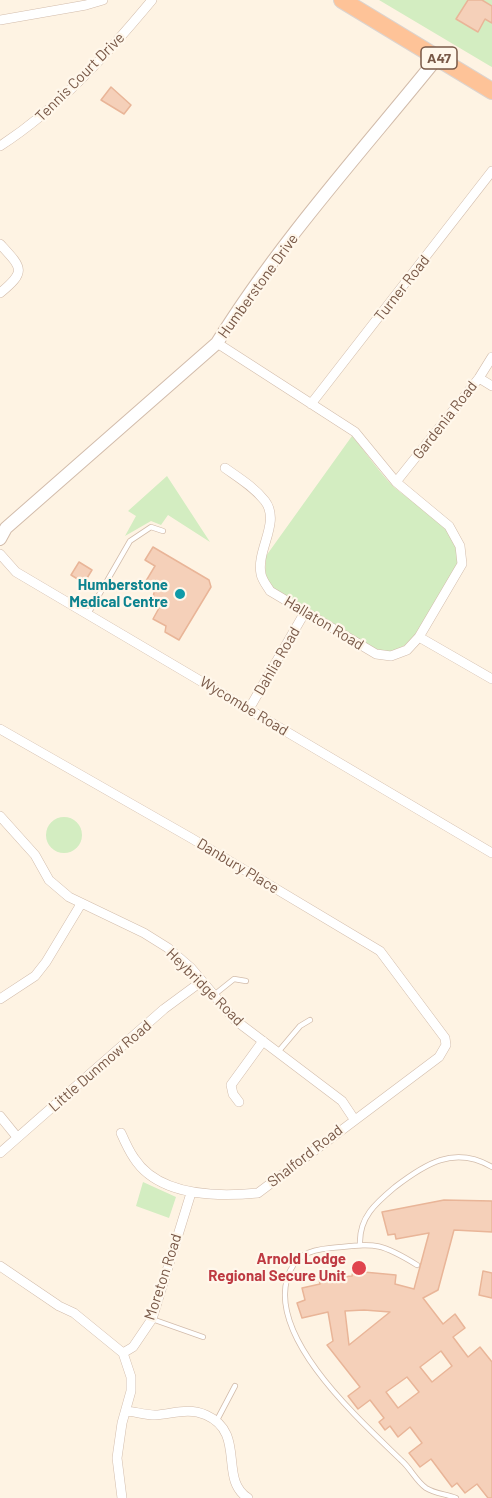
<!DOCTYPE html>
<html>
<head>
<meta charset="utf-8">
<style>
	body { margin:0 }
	canvas { display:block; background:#fef3e3 }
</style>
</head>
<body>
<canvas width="492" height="1498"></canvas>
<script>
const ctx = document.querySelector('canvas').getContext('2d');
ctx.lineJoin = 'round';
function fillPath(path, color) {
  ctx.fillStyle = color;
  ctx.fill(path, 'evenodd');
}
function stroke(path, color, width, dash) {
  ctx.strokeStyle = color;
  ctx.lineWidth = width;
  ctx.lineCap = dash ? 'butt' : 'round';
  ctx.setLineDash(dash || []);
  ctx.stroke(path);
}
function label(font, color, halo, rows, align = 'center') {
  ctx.font = font + ' Barlow,sans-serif';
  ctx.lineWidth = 4.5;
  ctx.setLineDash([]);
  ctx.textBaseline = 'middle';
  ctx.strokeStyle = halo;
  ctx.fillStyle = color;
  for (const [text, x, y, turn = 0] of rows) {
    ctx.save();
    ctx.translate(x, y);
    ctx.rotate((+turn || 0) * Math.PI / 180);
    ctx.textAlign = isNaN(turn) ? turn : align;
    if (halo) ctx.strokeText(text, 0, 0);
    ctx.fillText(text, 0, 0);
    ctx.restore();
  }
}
fillPath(new Path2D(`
	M379,0H492V67L490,66Z
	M352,436C366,452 378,471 393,486C412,504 466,531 458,563C455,575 434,606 426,618C414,639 403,654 378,651L273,588L265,575L266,556Z
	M167,476L210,542L168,515L161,525L151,521L125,536L136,516L128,511Z
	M46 835a18 18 0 1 1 36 0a18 18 0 1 1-36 0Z
	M143,1182L176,1197L169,1218L136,1206Z`), '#d3edc1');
const building = new Path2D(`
	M468,0H482L492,6V23L485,19L478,32L456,19Z
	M111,87L131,105L124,114L101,100Z
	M153,547L209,580L211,587L179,640L165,632L166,626L153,619L159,608L153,598L155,587L146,581L155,566L145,560Z
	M79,562L92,570L84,583L71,575Z
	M444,1200L492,1201V1232L454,1230L438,1290L423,1298L443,1324L455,1314L465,1328L453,1337L468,1357L480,1347L492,1362V1498H488L477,1484L465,1493L457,1483L452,1487L431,1459L420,1467L409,1453L422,1443L410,1427L398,1437L390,1426L385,1430L379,1422L384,1418L370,1400L358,1409L348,1396L360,1387L327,1345L333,1341L328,1312L302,1318L297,1303L305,1300L302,1288L320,1284L319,1279L352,1276L353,1271L396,1275L395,1284L414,1289L429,1233L396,1239L395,1234L388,1235L382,1212ZM364,1310L390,1312L349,1345L345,1311ZM441,1351L452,1366L432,1382L420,1367ZM407,1377L419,1392L398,1408L386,1392Z
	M483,1271L492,1273V1298L479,1295Z`);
fillPath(building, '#f5d0b9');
stroke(building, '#e9b598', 1.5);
const service = new Path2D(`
	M88,614L130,541L151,527L163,531
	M214,995L234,979L246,981
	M278,1052L300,1026L310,1020
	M360,1244C359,1217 376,1203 395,1187C425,1164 454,1145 492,1167
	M417,1265C378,1241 375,1244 331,1248C309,1250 294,1255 287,1279C270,1341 362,1422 402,1461C411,1469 416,1481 426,1488C435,1494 447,1494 456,1498
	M152,1319L203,1337
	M216,1422L235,1386`);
const minor = new Path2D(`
	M0,20L86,5L103,0
	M0,146C59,108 107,54 152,0
	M0,244C22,268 27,271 0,293
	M217,343L355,432L396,482L449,526L460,546L462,564L419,637L407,650L391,656L376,654L270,591C267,586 262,580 261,574C256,550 281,522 265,501C254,487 239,478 225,468
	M479,378L492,386
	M311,404L492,171
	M396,482L479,378L492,357
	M0,554L16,572L492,853
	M419,637L492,679
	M249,709L305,612
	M0,729L191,838L380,951L445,1038L446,1045L439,1057L258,1193C217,1197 159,1197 134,1158C129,1151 125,1142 121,1133
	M0,816L35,855L49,880L69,897L144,933L168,948L191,968L235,1020L342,1101L354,1119
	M0,999L35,976L46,962L81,904
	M239,1102L233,1094L231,1085L263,1041
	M0,1116L17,1137
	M0,1153L164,1009L202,981
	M0,1266L59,1306L74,1313L123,1353L131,1377V1391L122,1423L117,1458L122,1498
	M123,1353L133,1347L152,1319L191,1193
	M127,1411C136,1412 146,1415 155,1415C173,1414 188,1407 206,1415C247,1433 218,1479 248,1498`);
const tertiary = new Path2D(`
	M0,539L6,528L217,343C280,241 363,150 438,57`);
const trunk = new Path2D(`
	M342,0L492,91`);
stroke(service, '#d2bcab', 6);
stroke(minor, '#d2bcab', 10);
stroke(tertiary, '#d2bcab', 14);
stroke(trunk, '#dcd4cf', 18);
stroke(service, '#fff', 4.5);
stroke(minor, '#fff', 9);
stroke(tertiary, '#fff', 12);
stroke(trunk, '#fec398', 16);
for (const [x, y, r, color] of [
	[180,594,6,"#0f9aa8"],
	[359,1268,8,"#e0444e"]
]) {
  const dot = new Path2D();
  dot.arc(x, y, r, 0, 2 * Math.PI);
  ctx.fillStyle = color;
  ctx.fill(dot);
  stroke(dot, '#fff7eb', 2);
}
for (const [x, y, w] of [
	[439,58,36]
]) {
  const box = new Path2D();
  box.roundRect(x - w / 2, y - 11, w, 22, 4.5);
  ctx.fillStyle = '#fff7eb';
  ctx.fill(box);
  stroke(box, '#785847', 1.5);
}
label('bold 14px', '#785847', null, [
	["A47",439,58]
]);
label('15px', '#785847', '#fff7eb', [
	["Tennis Court Drive",80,77,-45],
	["Humberstone Drive",258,286,-54],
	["Turner Road",402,288,-52],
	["Gardenia Road",445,420,-52],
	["Hallaton Road",324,623,31],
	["Dahlia Road",277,661,-60],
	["Wycombe Road",244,706,31],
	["Danbury Place",238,866,31],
	["Heybridge Road",205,987,45],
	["Little Dunmow Road",100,1066,-41],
	["Shalford Road",305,1156,-38],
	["Moreton Road",163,1277,-72]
]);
label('bold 15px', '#0d838f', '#fff7eb', [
	["Humberstone",168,585],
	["Medical Centre",168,602]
], 'right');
label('bold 15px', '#be3a42', '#fff7eb', [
	["Arnold Lodge",346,1259],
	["Regional Secure Unit",346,1276]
], 'right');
</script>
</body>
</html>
